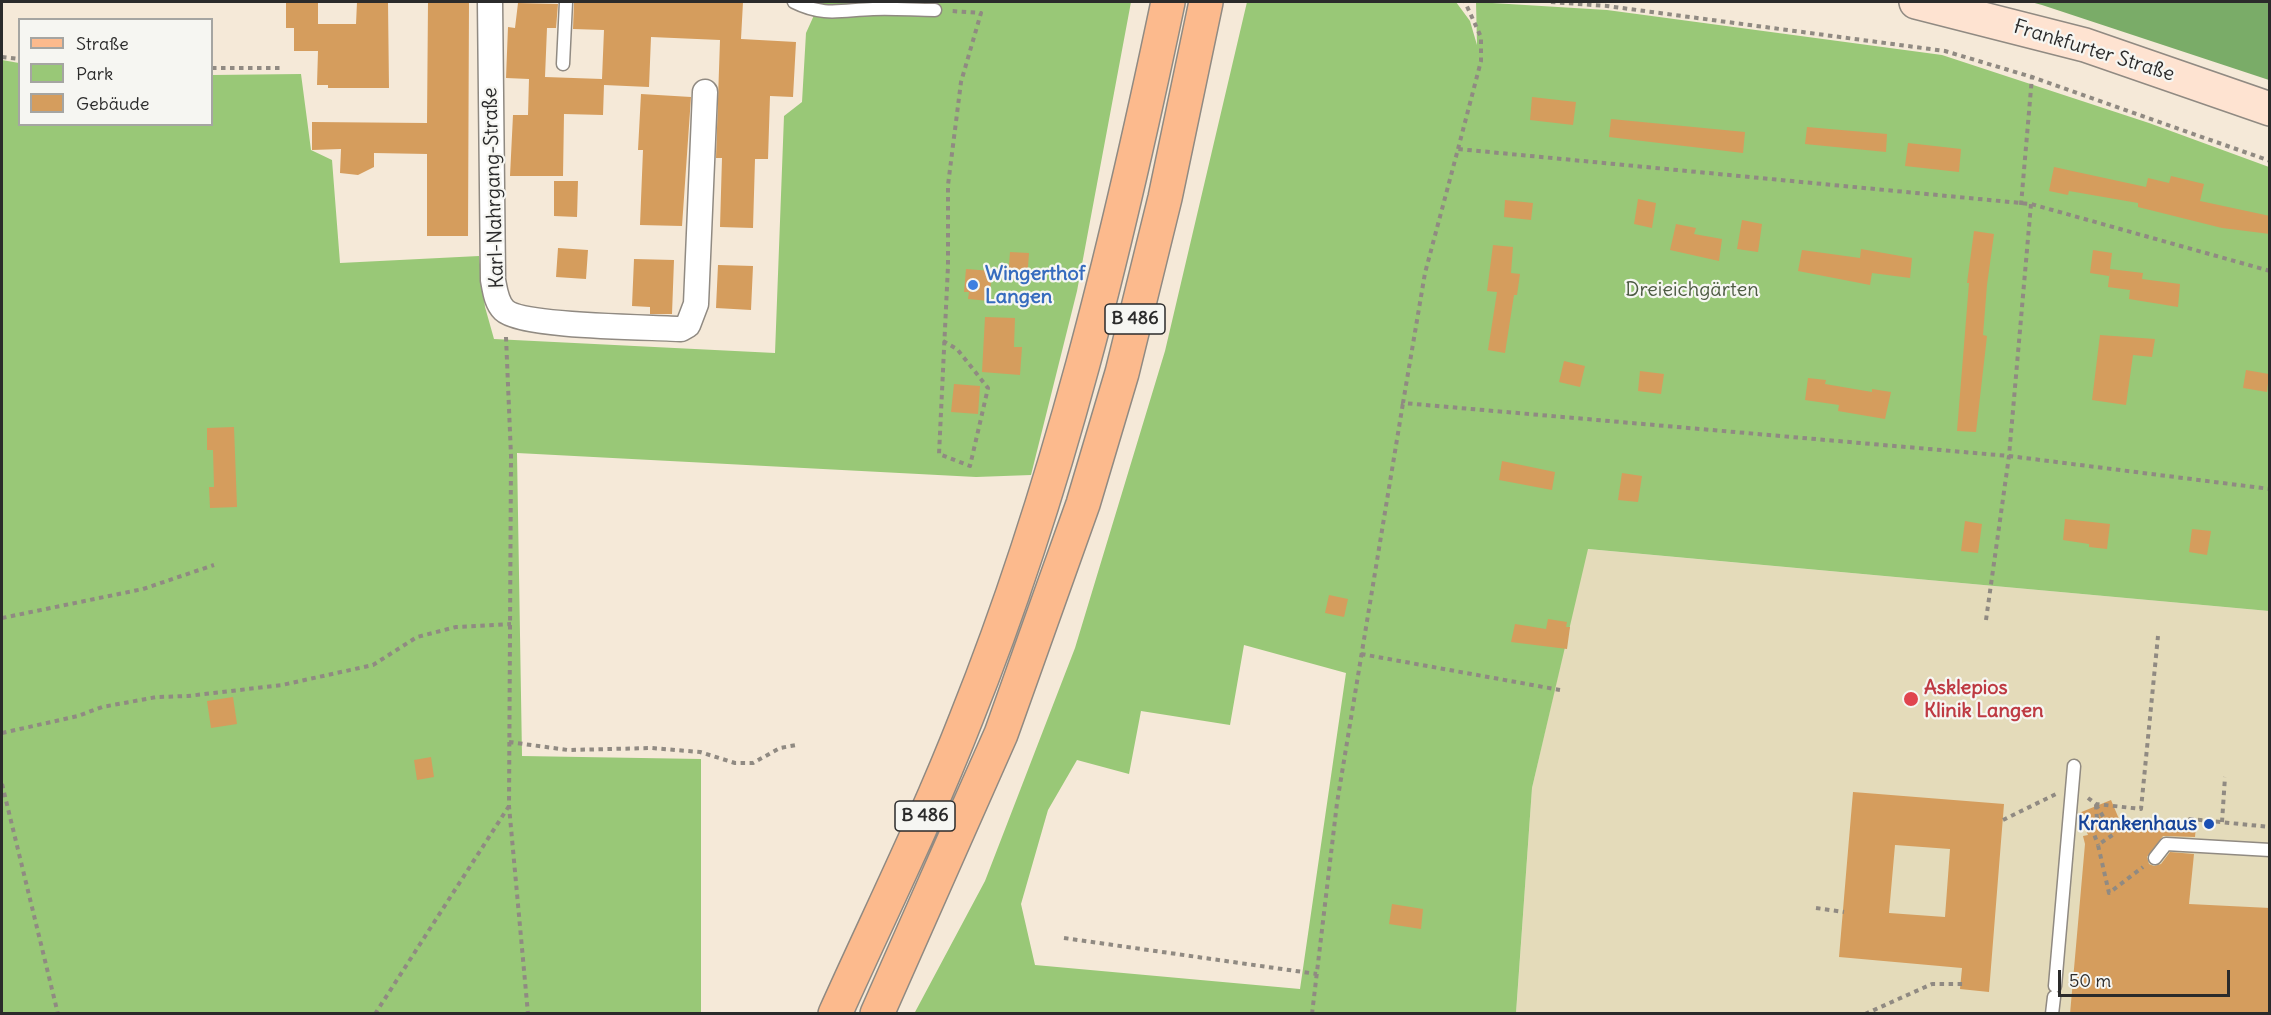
<!DOCTYPE html>
<html>
<head>
<meta charset="utf-8">
<style>
	body { margin:0 }
	#map { position:relative; width:2271px; height:1015px; overflow:hidden; background:#f5e9d8; font-family:Delius,sans-serif }
	canvas { display:block }
	.frame { position:absolute; inset:0; border:3px solid #2b2b2b; pointer-events:none }
	.legend { position:absolute; left:18px; top:18px; width:195px; height:108px; box-sizing:border-box; background:#f6f6f2; border:2px solid #a5a5a2; margin:0; padding:8px 10px; list-style:none; font-size:18px; color:#2b2b2b }
	.legend li { display:flex; align-items:center; gap:12px; height:30px }
	.legend b { width:30px; border:2px solid #a5a5a2 }
	.scale { position:absolute; left:2058px; top:970px; width:172px; height:27px; box-sizing:border-box; border:3px solid #2b2b2b; border-top:0; padding-left:8px; font-size:18px; line-height:21px; white-space:nowrap; color:#2b2b2b; -webkit-text-stroke:4px #f6f6f2; paint-order:stroke }
</style>
</head>
<body>
<div id="map">
<canvas width="2271" height="1015"></canvas>
<div class="frame"></div>
<ul class="legend">
<li><b style="height:8px;background:#fcba8d"></b>Straße</li>
<li><b style="height:16px;background:#99c877"></b>Park</li>
<li><b style="height:16px;background:#d59d5d"></b>Gebäude</li>
</ul>
<div class="scale">50 m</div>
</div>
<script>
const ctx = document.querySelector('canvas').getContext('2d');
ctx.lineJoin = 'round';
function fillPath(path, color) {
  ctx.fillStyle = color;
  ctx.fill(path, 'evenodd');
}
function stroke(path, color, width, dash) {
  ctx.strokeStyle = color;
  ctx.lineWidth = width;
  ctx.lineCap = dash ? 'butt' : 'round';
  ctx.setLineDash(dash || []);
  ctx.stroke(path);
}
function label(font, color, halo, rows, align = 'center') {
  ctx.font = font + ' Delius,sans-serif';
  ctx.lineWidth = 4.5;
  ctx.setLineDash([]);
  ctx.textBaseline = 'middle';
  ctx.strokeStyle = halo;
  ctx.fillStyle = color;
  for (const [text, x, y, turn = 0] of rows) {
    ctx.save();
    ctx.translate(x, y);
    ctx.rotate((+turn || 0) * Math.PI / 180);
    ctx.textAlign = isNaN(turn) ? turn : align;
    if (halo) ctx.strokeText(text, 0, 0);
    ctx.fillText(text, 0, 0);
    ctx.restore();
  }
}
fillPath(new Path2D(`
	M1587,549L2269,611V1013L1516,1014L1532,788Z`), '#e4dbba');
fillPath(new Path2D(`
	M820,2H1131L1077,291L1031,475L976,477L517,453L522,756L701,759V1013H2V60L19,63L20,124H212V75L301,74L311,150L332,160L340,263L479,256L485,307L494,339L775,353L784,116L802,102L806,33Z
	M1247,2H1456L1470,21L1477,45L1476,2L1607,10L1942,55L2149,123L2269,167V611L1588,549L1532,788L1516,1013L914,1014L985,881L1075,648L1165,351ZM1244,645L1346,673L1300,989L1035,965L1021,904L1048,810L1077,760L1129,774L1141,711L1230,725Z`), '#99c877');
fillPath(new Path2D(`
	M2031,2H2269V80L2042,5Z`), '#7aac68');
fillPath(new Path2D(`
	M286,2H318V24H356L357,2H388L389,88H328V85H317L318,51H294V28H286Z
	M428,2H469L468,236H427V154L374,153V167L358,175L340,173L341,149L312,150V122L427,123Z
	M574,2H743L741,39L796,42L793,97L770,96L768,159H755L753,228L720,227L722,158H716L720,40L651,37L649,87L604,85L603,115L564,114L563,176H510L513,115H528L529,79L506,78L508,27L515,28L518,3L558,4L556,28H547L545,77L602,79L604,30L573,29Z
	M641,94L691,97L682,226L640,225L643,150H638Z
	M1532,97L1576,102L1573,125L1530,120Z
	M1611,119L1745,132L1743,153L1609,137Z
	M1807,127L1887,134L1886,152L1805,144Z
	M1908,143L1961,149L1959,172L1905,166Z
	M2054,167L2146,187L2148,178L2169,183L2171,176L2204,184L2200,201L2270,216V234L2222,228L2138,207V203L2069,191L2068,195L2049,191Z
	M554,181H578L577,217L554,216Z
	M1638,199L1656,203L1652,228L1634,224Z
	M1505,200L1533,203L1531,220L1504,217Z
	M1742,220L1762,224L1758,252L1737,249Z
	M1676,224L1696,228L1694,234L1722,239L1719,261L1670,250Z
	M1974,231L1994,234L1987,285L1983,335L1987,336L1976,432L1957,431L1969,283H1967Z
	M1493,245L1513,247L1511,273L1520,274L1517,295H1514L1505,353L1488,350L1497,292L1487,291Z
	M558,248L588,250L586,279L556,277Z
	M1861,249L1912,258L1910,278L1872,273L1870,285L1798,271L1802,250L1860,258Z
	M2093,250L2112,253L2110,269L2143,273L2142,279L2180,284L2178,307L2129,299L2130,290L2108,287L2110,270L2109,276L2090,273Z
	M1010,252L1029,253L1027,280L1008,279Z
	M634,259L674,260L672,314H650V307L632,306Z
	M718,265L753,266L751,310L716,308Z
	M966,269L992,271L989,301L968,299L969,292H964Z
	M985,317L1015,318L1014,347H1022L1020,375L982,372Z
	M2100,335L2155,339L2152,357L2133,355L2126,405L2092,400Z
	M1564,361L1585,366L1580,387L1559,382Z
	M2246,370L2269,374L2267,392L2243,388Z
	M1640,371L1664,374L1661,394L1638,391Z
	M1808,378L1826,380L1825,384L1872,392V389L1891,392L1885,419L1838,411L1839,405L1805,400Z
	M954,384L980,386L978,414L951,412Z
	M234,427L237,507L210,508L209,487H214L213,450H207V428Z
	M1502,461L1555,472L1552,490L1499,480Z
	M1622,473L1642,476L1638,502L1618,500Z
	M2065,519L2110,524L2107,549L2089,547V544L2063,540Z
	M1965,521L1982,524L1978,553L1961,551Z
	M2192,529L2211,531L2207,555L2189,552Z
	M1329,595L1348,599L1344,617L1325,613Z
	M1548,619L1567,622L1566,627H1570L1567,649L1511,642L1515,624L1546,629Z
	M233,697L237,724L211,728L207,701Z
	M431,757L434,777L417,780L414,760Z
	M1853,792L2004,804L1989,992L1960,989L1962,968L1839,957ZM1895,845L1950,849L1945,917L1889,913Z
	M2111,800L2119,819L2196,826L2195,837L2163,836L2147,857L2149,864L2154,866L2161,864L2170,852L2194,854L2189,904L2270,908V1014H2070L2085,844L2083,836L2088,835L2079,813Z
	M1392,904L1423,909L1421,929L1389,924Z`), '#d59d5d');
const lane = new Path2D(`
	M794,2C824,17 842,10 873,9C894,8 915,10 935,10
	M563,64L566,2
	M2155,858L2166,844L2270,850
	M2055,986L2074,766
	M2052,1014L2054,997`);
const street = new Path2D(`
	M490,2L493,280C495,290 496,302 504,310C521,327 651,327 681,329L688,325L696,304L705,92`);
const secondary = new Path2D(`
	M1916,2L2085,45L2270,109`);
const primary = new Path2D(`
	M835,1014C879,916 927,819 966,719C1059,487 1117,245 1168,2
	M877,1014L1001,734L1083,504L1122,373L1165,198L1206,2`);
stroke(lane, '#908a82', 15);
stroke(street, '#908a82', 27);
stroke(secondary, '#908a82', 36);
stroke(primary, '#908a82', 36);
stroke(new Path2D(`
	M1551,2L1607,6L1945,51L2032,77L2270,161
	M2,57L20,59
	M212,68H284
	M1458,149L1481,61V37L1465,2
	M2021,205L2032,77
	M2270,271L2031,204L1458,149L1425,273L1403,403L2009,456L2270,489
	M506,337L511,456L509,806L528,1014
	M943,341L957,349L988,388L970,466L939,454L948,266V185L961,82L981,13L951,11
	M2,618L143,589L214,565
	M1986,620L2009,456L2031,204
	M1361,654L1560,690
	M2,733L78,716L102,707L157,697L188,696L282,685L373,665L417,637L456,627L511,624
	M509,742L568,750L652,748L700,752L735,763H753L780,748L796,745
	M2,784L58,1014
	M2088,798L2096,804L2141,809L2158,636
	M2096,805L2114,834L2098,845L2109,893L2143,867
	M2096,805L2097,820L2090,823L2098,845
	M2003,820L2056,794
	M2222,822L2225,777
	M2189,829L2190,819L2270,827
	M1816,908L1844,912
	M1064,938L1317,974
	M375,1014L509,806
	M1312,1014L1337,803L1403,403
	M1865,1014L1932,984H1966`), '#908a82', 4, [4.5, 4.5]);
stroke(lane, '#fff', 12);
stroke(street, '#fff', 24);
stroke(secondary, '#fee3d1', 33);
stroke(primary, '#fcba8d', 33);
for (const [x, y, r, color] of [
	[973,285,6,"#3f7fe0"],
	[1911,699,8,"#e0444e"],
	[2209,824,6,"#1a4fb4"]
]) {
  const dot = new Path2D();
  dot.arc(x, y, r, 0, 2 * Math.PI);
  ctx.fillStyle = color;
  ctx.fill(dot);
  stroke(dot, '#f6f6f2', 2);
}
for (const [x, y, w] of [
	[1135,319,60],
	[925,816,60]
]) {
  const box = new Path2D();
  box.roundRect(x - w / 2, y - 15, w, 30, 4.5);
  ctx.fillStyle = '#f6f6f2';
  ctx.fill(box);
  stroke(box, '#2b2b2b', 1.5);
}
label('bold 18px', '#2b2b2b', null, [
	["B 486",1135,319],
	["B 486",925,816]
]);
label('20px', '#2b2b2b', '#f6f6f2', [
	["Frankfurter Straße",2094,51,17],
	["Karl-Nahrgang-Straße",494,188,-92]
]);
label('bold 20px', '#366cbe', '#f6f6f2', [
	["Wingerthof",985,274],
	["Langen",985,297]
], 'left');
label('20px', '#4c5a42', '#f6f6f2', [
	["Dreieichgärten",1692,290]
]);
label('bold 20px', '#be3a42', '#f6f6f2', [
	["Asklepios",1924,688],
	["Klinik Langen",1924,711]
], 'left');
label('bold 20px', '#164399', '#f6f6f2', [
	["Krankenhaus",2197,824]
], 'right');
</script>
</body>
</html>
